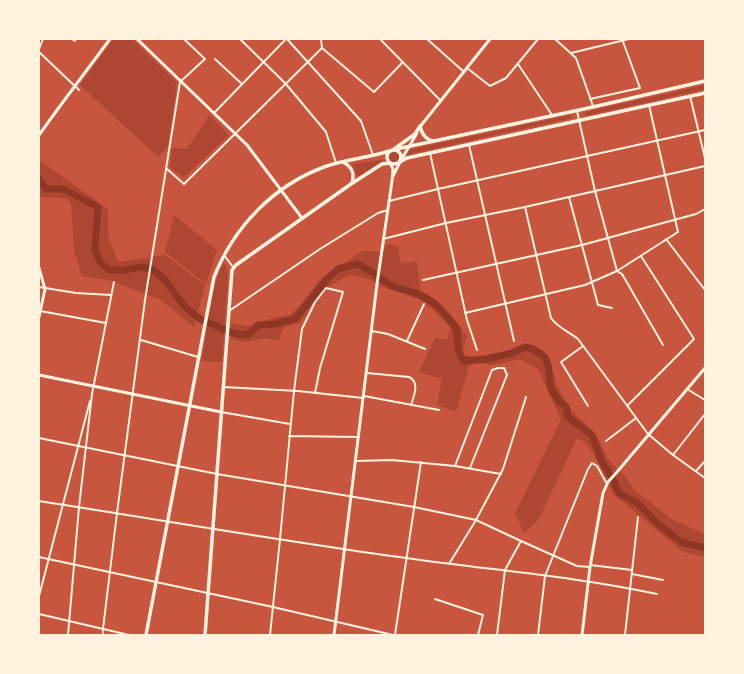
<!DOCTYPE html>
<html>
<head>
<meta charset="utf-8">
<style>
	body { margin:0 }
	#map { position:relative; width:744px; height:674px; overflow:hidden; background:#c8553d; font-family:"Noto Sans",sans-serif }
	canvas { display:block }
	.frame { position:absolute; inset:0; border:40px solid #fff3e0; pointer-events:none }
</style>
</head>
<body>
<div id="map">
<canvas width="744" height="674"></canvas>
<div class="frame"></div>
</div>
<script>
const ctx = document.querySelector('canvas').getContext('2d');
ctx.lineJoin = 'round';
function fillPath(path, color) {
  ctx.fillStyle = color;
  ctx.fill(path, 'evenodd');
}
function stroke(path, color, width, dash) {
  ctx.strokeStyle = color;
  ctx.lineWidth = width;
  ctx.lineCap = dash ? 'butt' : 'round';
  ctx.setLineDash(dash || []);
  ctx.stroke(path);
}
fillPath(new Path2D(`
	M113,39H132L177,83L168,146L158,157L80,85Z
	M705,85V89L585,116V112Z
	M209,115L229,135L183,178L170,167L172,148L187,149Z
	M571,115V118L406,155L408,150Z
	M388 156a6 6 0 1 1 12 0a6 6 0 1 1-12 0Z
	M39,160L108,209V235L118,262L165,255L205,285L194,327L161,300L112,281L82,276L74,250L71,205L66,198L40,197Z
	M382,160L383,161L358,177L352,164Z
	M174,215L217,250L206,284L165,252Z
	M387,244L398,246L401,264L417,261L420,290C442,302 453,316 467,336L462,354L473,357L507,352L531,345L542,350L551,364L557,386L573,412L595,433L610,462L624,475L633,489L673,520L705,534V557L683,552L613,494L601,467L586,443L577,438L539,519L524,533L515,513L561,420L538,369L523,360H516L492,365L474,363L469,366L456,412L437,405L442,379L419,372L435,338L447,340L450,327L433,310L418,299L381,286L369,279L349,275L330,286L310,307L300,323L284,327L279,340L265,338L245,342L231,339V324L249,326L273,318L290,315L302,303L321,278L343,264L363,251L383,252Z
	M224,263L227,268L228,277L222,362L202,361C206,334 210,285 224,263Z`), '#ae4732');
stroke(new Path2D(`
	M39,179L46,189H63L98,207L95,249L100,262L109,270H124L142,267L152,269L166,281L184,306L200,319L230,332L242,335L249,334L258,325L275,324L295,319L328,278L338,269L357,264C369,269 378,277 389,284C395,289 405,289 412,292C436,300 442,311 457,329C457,341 457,352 464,361L487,359L512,353L525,347L533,349L545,357L548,365L551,389L559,401L566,407L568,417L592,435L602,462L613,479L619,493L637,503L657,523L681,542L705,548`), '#8f3625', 7);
stroke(new Path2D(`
	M103,635V629`), '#fff3e0', 1.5);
stroke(new Path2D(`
	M72,39L75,41
	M240,39L286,84L326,132L336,163
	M287,39L361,121L373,155
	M321,39L322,48L374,92L403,62
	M380,39L441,101
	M427,39L464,72
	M555,39L576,58L593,106
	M39,49L43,39
	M39,52L79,90
	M571,53L629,39
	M215,59L242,84
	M518,64L552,115
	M467,68L490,86L506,78L538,39
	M690,96L705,158
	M590,99L640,88L622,39
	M577,111L595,191L617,271L622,274L663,345
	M214,113L286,39
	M469,145L514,341
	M430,153L467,320L477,350
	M167,169L184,184L322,48
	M569,197L598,305L612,308
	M389,201L438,189L705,130
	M525,207L551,318C557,327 569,332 578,339L648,434L673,455L705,478
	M383,239L446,223L525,207L705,166
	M666,239L705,290
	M224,255L233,267
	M423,280L582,245L696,214L705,209
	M39,287L76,293L111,295
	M40,311L106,323
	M229,311L320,249L378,213L388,210
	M465,313L585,285L617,271L678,232L649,105
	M372,331L388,334L425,349
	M141,340L198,357
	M407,341L424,304
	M583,346L561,362L588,406
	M367,373L409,377C420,382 414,396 411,405
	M223,387L298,391L363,398
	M687,389L705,400
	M364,396L439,410
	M627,406L694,339L641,256
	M221,412L290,424
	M289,436L358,437
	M39,438L217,474L414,507L476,520L521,541L577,566L590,567
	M606,441L636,418
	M673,455L705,414
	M355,461L392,460L455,466L501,474
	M455,466L492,370L498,368H504L507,375L470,468
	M696,471L705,461
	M39,501C161,520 283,541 406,558C489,570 574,576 657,594
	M39,557L273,607L393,635
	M449,564L476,520L503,469L526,397
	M590,565L632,570
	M632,574L663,580
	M39,596L90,401
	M435,599L483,615L478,635
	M39,614L129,635
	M103,629L117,513L145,300L180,82L205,59L184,39
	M68,635L79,507L92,394L114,282
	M270,635L280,539L294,391L302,329L315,302L326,288L343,292L320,368L315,393
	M395,635L421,462
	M497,635L505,570L521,541
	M538,635L545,576L588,469L592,463L597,466L607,484
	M625,635L638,517`), '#fff3e0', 2);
stroke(new Path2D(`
	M137,39L247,145L302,218
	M39,135L60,106L110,39
	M39,268L45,289L39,317
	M39,375L221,412
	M582,635L590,567L603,493L608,482L617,472L705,368`), '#fff3e0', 3);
stroke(new Path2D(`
	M419,128L490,39
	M393,176L400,162L417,133
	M334,635L377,284L392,181L393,169L390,163`), '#fff3e0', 3);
stroke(new Path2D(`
	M420,126C422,134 425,139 433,141
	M394,149L415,134L420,126
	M387 157a7 7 0 1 1 14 0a7 7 0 1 1-14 0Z
	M392,150L593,107L705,81
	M343,162C352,167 355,173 352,183
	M400,162L407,158L705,93
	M146,635L214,277C234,227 273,186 324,167C345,159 368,158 389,151
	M205,635L232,270L236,265L351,184L382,164L390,163`), '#fff3e0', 3.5);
</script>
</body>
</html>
